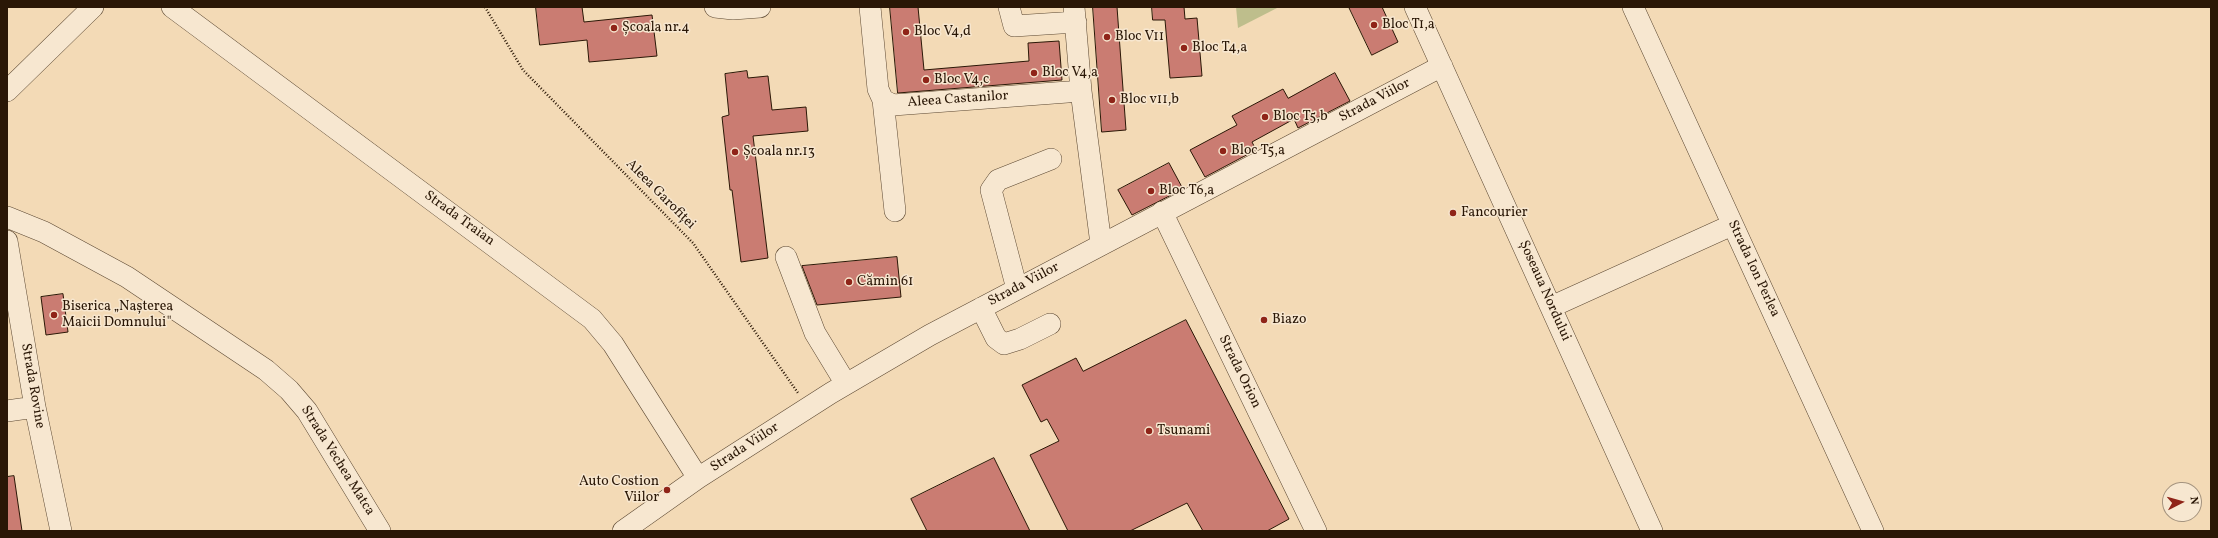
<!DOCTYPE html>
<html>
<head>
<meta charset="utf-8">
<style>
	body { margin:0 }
	#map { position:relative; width:2218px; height:538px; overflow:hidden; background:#f3dab6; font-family:Vollkorn,serif }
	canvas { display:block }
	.frame { position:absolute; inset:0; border:8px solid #2a1706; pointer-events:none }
	.north { position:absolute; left:2162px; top:482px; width:40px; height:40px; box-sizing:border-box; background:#f7e7d0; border:1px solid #a5947f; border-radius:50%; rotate:84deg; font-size:11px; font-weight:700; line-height:16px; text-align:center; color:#2a1706 }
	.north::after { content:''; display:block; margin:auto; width:14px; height:18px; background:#8f2418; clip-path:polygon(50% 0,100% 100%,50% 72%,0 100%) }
</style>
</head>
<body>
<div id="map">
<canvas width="2218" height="538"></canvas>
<div class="frame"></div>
<div class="north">N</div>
</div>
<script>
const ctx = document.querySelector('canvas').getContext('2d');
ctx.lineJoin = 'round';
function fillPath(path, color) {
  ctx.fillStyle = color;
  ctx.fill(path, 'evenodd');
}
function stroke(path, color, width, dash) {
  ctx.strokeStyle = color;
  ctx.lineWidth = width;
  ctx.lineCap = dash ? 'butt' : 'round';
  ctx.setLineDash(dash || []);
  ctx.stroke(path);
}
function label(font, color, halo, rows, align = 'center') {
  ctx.font = font + ' Vollkorn,serif';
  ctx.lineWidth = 3;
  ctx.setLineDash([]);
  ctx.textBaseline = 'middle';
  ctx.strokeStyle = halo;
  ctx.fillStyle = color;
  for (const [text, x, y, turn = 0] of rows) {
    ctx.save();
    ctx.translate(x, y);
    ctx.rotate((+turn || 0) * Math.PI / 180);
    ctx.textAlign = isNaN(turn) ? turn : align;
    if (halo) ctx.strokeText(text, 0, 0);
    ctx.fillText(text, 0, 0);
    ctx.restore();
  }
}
fillPath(new Path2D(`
	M1236,7H1279L1238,28Z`), '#bebe8c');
const building = new Path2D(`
	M536,7H582L584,22L652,15L657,56L589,62L587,40L540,45Z
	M890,7H918L924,70L1029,61L1028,43L1059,41L1062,80L898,93Z
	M1093,7H1117L1126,130L1102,132Z
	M1152,7H1184L1185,19L1197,18L1202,76L1170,78L1165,20H1153Z
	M1349,7H1382L1398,42L1372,55Z
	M747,71L748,78L768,76L772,110L806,107L808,131L753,136L768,258L741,262L732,190H730L722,117L729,115L725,74Z
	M1335,73L1350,101L1298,128L1294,119L1252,142L1256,150L1205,177L1190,150L1237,125L1232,116L1283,89L1288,98Z
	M1169,163L1183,189L1132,215L1118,190Z
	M897,257L901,297L817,305L802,266Z
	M63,294L68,332L46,335L41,297Z
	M1186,320L1289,519L1267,531H1203L1187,503L1130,531H1068L1030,455L1059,441L1047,419L1041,422L1022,385L1076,358L1083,371Z
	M994,458L1030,531H927L911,499Z
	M14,476L22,531H7V477Z`);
fillPath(building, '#ca7c72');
stroke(building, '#2a1706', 1);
const minor = new Path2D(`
	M172,7L592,319L613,344L698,478
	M715,7L733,9L760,7
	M870,7L878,89L883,100L893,105L1081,91
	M1009,7L1014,26L1076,22
	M1074,7L1081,91L1101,244
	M1415,7L1652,531
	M1633,7L1873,531
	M7,91L93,7
	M883,100L895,211
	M1162,212L1316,531
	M7,217L44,232L127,277L266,370L289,390L307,411L380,531
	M7,241L35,407L61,531
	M786,257L815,333L846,384
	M1017,289L991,190L998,180L1051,159
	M1551,307L1732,225
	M981,308L996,338L1004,344L1020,339L1050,324
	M7,411L35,407
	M623,531L698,478L831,393L930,335L1442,66`);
stroke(minor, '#5c4832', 22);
stroke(new Path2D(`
	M485,7L523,70L693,243L798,393`), '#2a1706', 2.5, [1, 2]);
stroke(minor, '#f7e7d0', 21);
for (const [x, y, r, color] of [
	[1374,25,4,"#8f2418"],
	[614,28,4,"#8f2418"],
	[906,32,4,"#8f2418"],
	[1107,37,4,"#8f2418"],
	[1184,48,4,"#8f2418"],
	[1034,73,4,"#8f2418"],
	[926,80,4,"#8f2418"],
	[1112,100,4,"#8f2418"],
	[1265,117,4,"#8f2418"],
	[1223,151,4,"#8f2418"],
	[735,152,4,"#8f2418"],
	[1151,191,4,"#8f2418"],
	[1453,213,4,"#8f2418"],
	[849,282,4,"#8f2418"],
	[54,315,4,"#8f2418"],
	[1264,320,4,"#8f2418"],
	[1149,431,4,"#8f2418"],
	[667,490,4,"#8f2418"]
]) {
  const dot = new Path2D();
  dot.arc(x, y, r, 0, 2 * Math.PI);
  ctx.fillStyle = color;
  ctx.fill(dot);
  stroke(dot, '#f7e7d0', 1.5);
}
label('14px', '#2a1706', '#f7e7d0', [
	["Bloc T1,a",1382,25],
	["Școala nr.4",622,28],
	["Bloc V4,d",914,32],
	["Bloc V11",1115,37],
	["Bloc T4,a",1192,48],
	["Bloc V4,a",1042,73],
	["Bloc V4,c",934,80],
	["Bloc v11,b",1120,100],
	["Bloc T5,b",1273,117],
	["Bloc T5,a",1231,151],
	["Școala nr.13",743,152],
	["Bloc T6,a",1159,191],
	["Fancourier",1461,213],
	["Cămin 61",857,282],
	["Biserica „Nașterea",62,307],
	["Maicii Domnului\"",62,323],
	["Biazo",1272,320],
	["Tsunami",1157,431],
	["Auto Costion",659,482,"right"],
	["Viilor",659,498,"right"]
], 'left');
label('14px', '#2a1706', '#f7e7d0', [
	["Aleea Castanilor",958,100,-4],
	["Strada Viilor",1375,101,-28],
	["Aleea Garofiței",660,195,45],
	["Strada Traian",459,219,36],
	["Strada Ion Perlea",1753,269,65],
	["Strada Viilor",1024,285,-28],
	["Șoseaua Nordului",1544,291,66],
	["Strada Orion",1239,372,64],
	["Strada Rovine",32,386,80],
	["Strada Viilor",745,448,-33],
	["Strada Vechea Matca",337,461,58]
]);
</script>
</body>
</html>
